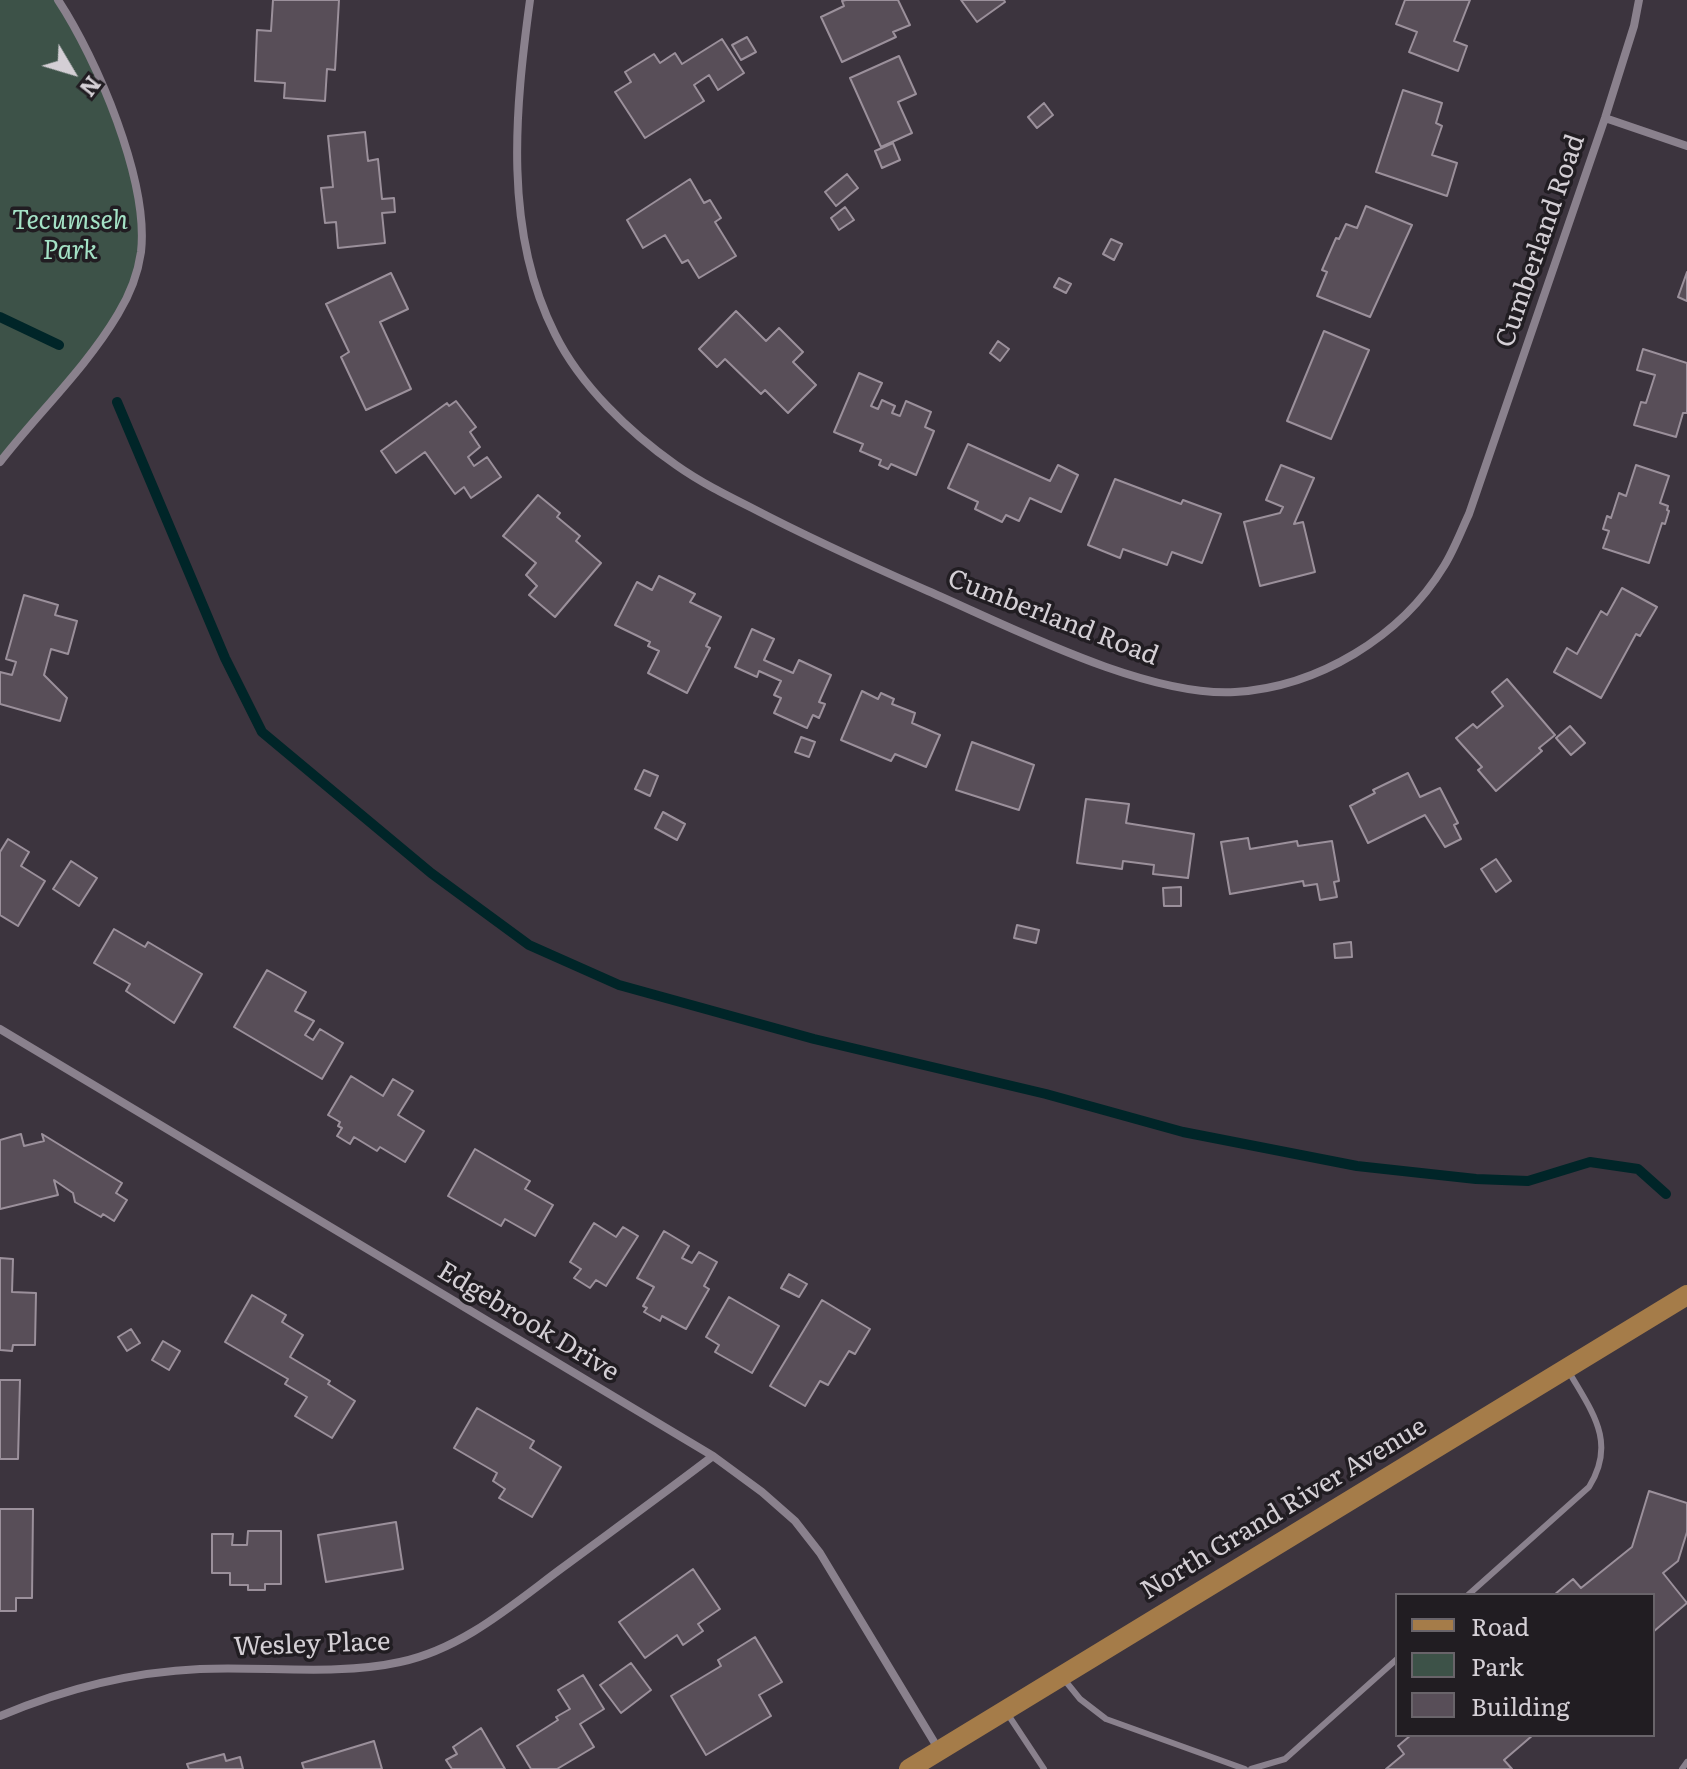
<!DOCTYPE html>
<html>
<head>
<meta charset="utf-8">
<style>
	body { margin:0 }
	#map { position:relative; width:1687px; height:1769px; overflow:hidden; background:#3c343e; font-family:Literata,serif }
	canvas { display:block }
	.legend { position:absolute; left:1395px; top:1593px; width:260px; height:144px; box-sizing:border-box; background:#211d22; border:2px solid #69646a; margin:0; padding:10px 14px; list-style:none; font-size:24px; color:#d4cfd5 }
	.legend li { display:flex; align-items:center; gap:16px; height:40px }
	.legend b { width:40px; border:2px solid #69646a }
	.north { position:absolute; left:32px; top:32px; width:80px; height:80px; -webkit-text-stroke:6px #211d22; paint-order:stroke; rotate:128deg; font-size:22px; font-weight:700; line-height:32px; text-align:center; color:#d4cfd5 }
	.north::after { content:''; display:block; margin:auto; width:28px; height:36px; background:#d4cfd5; clip-path:polygon(50% 0,100% 100%,50% 72%,0 100%) }
</style>
</head>
<body>
<div id="map">
<canvas width="1687" height="1769"></canvas>
<ul class="legend">
<li><b style="height:10px;background:#a57c49"></b>Road</li>
<li><b style="height:22px;background:#3d5248"></b>Park</li>
<li><b style="height:22px;background:#584e58"></b>Building</li>
</ul>
<div class="north">N</div>
</div>
<script>
const ctx = document.querySelector('canvas').getContext('2d');
ctx.lineJoin = 'round';
function fillPath(path, color) {
  ctx.fillStyle = color;
  ctx.fill(path, 'evenodd');
}
function stroke(path, color, width, dash) {
  ctx.strokeStyle = color;
  ctx.lineWidth = width;
  ctx.lineCap = dash ? 'butt' : 'round';
  ctx.setLineDash(dash || []);
  ctx.stroke(path);
}
function label(font, color, halo, rows, align = 'center') {
  ctx.font = font + ' Literata,serif';
  ctx.lineWidth = 7;
  ctx.setLineDash([]);
  ctx.textBaseline = 'middle';
  ctx.strokeStyle = halo;
  ctx.fillStyle = color;
  for (const [text, x, y, turn = 0] of rows) {
    ctx.save();
    ctx.translate(x, y);
    ctx.rotate((+turn || 0) * Math.PI / 180);
    ctx.textAlign = isNaN(turn) ? turn : align;
    if (halo) ctx.strokeText(text, 0, 0);
    ctx.fillText(text, 0, 0);
    ctx.restore();
  }
}
fillPath(new Path2D(`
	M0,0H58L94,67L137,188L141,252L118,315L0,462Z`), '#3d5248');
stroke(new Path2D(`
	M0,317L59,345
	M117,402L225,658L262,732L431,873L529,945L619,985L814,1039L1046,1094L1183,1132L1357,1166L1476,1179L1528,1181L1590,1162L1638,1169L1666,1194`), '#002528', 10);
const building = new Path2D(`
	M273,0H339L335,70L327,69L325,101L284,98L285,83L255,81L257,30L271,31Z
	M846,0H898L910,25L893,32L896,37L842,62L821,17L844,6L842,1Z
	M961,0H1004L1005,2L977,22Z
	M1405,0H1470L1454,41L1467,46L1458,71L1409,52L1417,32L1396,24Z
	M747,37L756,52L741,60L732,45Z
	M722,39L744,73L718,90L709,75L694,85L704,101L645,138L615,92L631,82L625,72L654,54L660,63L675,53L682,64Z
	M899,56L916,94L898,102L912,133L881,147L850,78Z
	M1403,90L1442,103L1436,123L1442,126L1432,155L1457,163L1447,196L1376,172Z
	M1044,103L1053,115L1037,128L1028,117Z
	M365,132L368,161L378,159L382,199L394,198L395,212L382,213L385,243L338,248L336,222L325,223L321,188L333,187L328,136Z
	M893,143L900,160L882,168L875,151Z
	M847,174L858,188L836,206L825,192Z
	M690,179L704,203L710,200L721,218L715,222L736,256L699,278L688,260L682,263L665,235L643,248L627,220Z
	M1366,206L1412,225L1370,317L1317,296L1327,272L1322,270L1336,238L1339,239L1346,224L1357,228Z
	M845,207L854,220L839,230L831,218Z
	M1111,239L1122,244L1114,260L1103,254Z
	M1687,272V301L1678,297Z
	M391,273L408,309L380,322L411,389L366,410L341,357L349,352L326,304Z
	M1059,278L1071,284L1066,293L1054,287Z
	M736,311L766,341L779,328L803,352L793,362L816,385L788,413L765,390L761,394L725,359L717,367L699,349Z
	M1324,331L1369,350L1331,439L1287,421Z
	M998,341L1009,349L1000,361L990,353Z
	M1643,349L1687,363V413H1683L1676,437L1634,425L1641,402L1646,403L1655,375L1637,370Z
	M859,373L882,383L871,406L878,409L882,400L895,406L892,413L900,416L906,401L931,412L925,427L934,431L916,475L891,464L888,469L879,465L881,460L860,451L863,444L834,432Z
	M456,401L476,427L470,432L480,447L468,457L474,466L487,457L501,477L471,498L464,487L455,494L425,452L396,473L381,451L447,403L449,406Z
	M968,444L1050,481L1058,465L1078,475L1061,512L1030,498L1019,521L1006,515L1002,522L975,509L978,502L948,488Z
	M1281,465L1314,478L1294,524L1303,522L1315,572L1260,586L1244,522L1280,513L1283,507L1266,500Z
	M1636,465L1669,476L1660,503L1668,506L1667,510L1669,511L1665,524L1662,523L1649,563L1603,548L1609,531L1603,529L1607,516L1611,518L1619,493L1626,496Z
	M1115,479L1181,504L1183,500L1221,514L1202,563L1172,552L1167,565L1123,549L1120,558L1088,545Z
	M538,495L560,513L557,517L580,536L576,541L601,563L555,617L529,595L537,586L526,575L536,563L503,536Z
	M659,576L695,594L690,602L721,617L706,646L710,648L687,693L648,673L659,651L648,646L650,642L615,625L637,582L652,590Z
	M1622,588L1657,607L1640,636L1636,634L1601,698L1554,672L1567,648L1577,654L1601,611L1607,615Z
	M24,595L58,605L55,615L77,621L68,654L51,649L44,675L67,698L60,721L0,704V672L12,675L16,662L6,659Z
	M752,629L774,639L764,660L793,673L799,660L831,675L819,702L825,704L819,718L813,715L807,728L774,713L781,698L774,695L781,681L759,671L757,677L735,667Z
	M1507,679L1555,735L1539,748L1542,751L1496,791L1478,770L1482,767L1456,738L1473,724L1477,728L1503,706L1492,692Z
	M862,691L878,699L881,693L894,699L892,704L915,713L912,723L940,735L926,767L895,754L891,761L841,740Z
	M1570,726L1585,743L1571,755L1556,738Z
	M801,737L815,742L809,757L795,752Z
	M972,742L1034,765L1019,810L956,790Z
	M644,770L658,776L650,796L635,789Z
	M1408,773L1420,797L1440,788L1458,823L1454,825L1461,839L1445,847L1425,815L1368,843L1350,806L1375,793L1373,790Z
	M1086,799L1129,804L1126,823L1194,834L1188,878L1153,874L1154,865L1123,861L1122,869L1077,863Z
	M663,812L685,824L677,840L655,828Z
	M1248,838L1250,849L1297,841L1298,846L1332,841L1339,881L1334,882L1337,897L1320,900L1317,884L1304,886L1303,881L1230,894L1221,842Z
	M8,839L29,852L21,866L45,881L18,926L0,915V852Z
	M1496,859L1511,881L1496,892L1481,869Z
	M71,861L97,878L79,906L53,889Z
	M1181,887V906H1164L1163,888Z
	M1017,925L1039,930L1036,943L1014,938Z
	M114,929L145,947L148,942L202,974L174,1023L126,991L130,984L94,963Z
	M1351,942L1352,957L1335,958L1334,944Z
	M267,970L306,992L295,1011L314,1021L305,1035L313,1040L320,1029L343,1043L322,1079L234,1027Z
	M351,1076L383,1096L393,1079L413,1091L398,1115L424,1131L405,1162L380,1147L377,1151L354,1137L350,1144L337,1136L342,1128L338,1126L340,1122L328,1115Z
	M21,1134L24,1146L44,1141L42,1134L122,1183L116,1193L127,1200L114,1221L103,1214L101,1217L75,1202L73,1193L54,1180L58,1195L0,1209V1140Z
	M475,1149L530,1181L525,1189L553,1205L535,1236L505,1219L501,1226L448,1196Z
	M594,1223L616,1237L623,1227L638,1236L606,1286L596,1280L590,1288L574,1278L581,1269L570,1262Z
	M664,1231L689,1246L682,1258L692,1263L699,1252L717,1262L704,1286L709,1289L686,1329L662,1316L660,1321L644,1312L647,1308L643,1306L654,1287L637,1278Z
	M0,1258L13,1259L12,1292L36,1293L35,1345H13L12,1351L0,1350Z
	M789,1274L807,1284L799,1297L781,1288Z
	M252,1295L286,1315L282,1322L303,1335L290,1357L330,1381L328,1384L355,1401L332,1438L295,1416L307,1397L285,1384L288,1379L225,1342Z
	M729,1297L779,1326L752,1373L715,1352L719,1345L706,1337Z
	M822,1300L870,1329L855,1354L849,1351L828,1385L820,1381L805,1406L770,1386Z
	M131,1329L140,1343L127,1351L118,1337Z
	M163,1341L180,1351L169,1370L152,1360Z
	M0,1380H20L18,1459H0Z
	M477,1408L534,1441L530,1448L561,1467L532,1517L499,1498L505,1489L493,1481L497,1473L454,1448Z
	M1649,1491L1687,1503V1532L1678,1561L1663,1573L1687,1603L1653,1632V1595H1554L1573,1579L1581,1588L1632,1547Z
	M0,1509H33L32,1598H16V1611H0Z
	M396,1522L403,1569L326,1582L318,1535Z
	M248,1531H281V1584H265V1590H248V1585H230V1573H212V1534H233L232,1545H247Z
	M693,1569L720,1609L698,1624L703,1631L683,1645L677,1635L645,1658L619,1622Z
	M755,1637L782,1682L759,1695L771,1716L706,1755L671,1696L721,1666L718,1660Z
	M631,1663L651,1690L621,1713L600,1685Z
	M583,1675L604,1709L580,1724L594,1747L557,1769H531L517,1746L558,1720L556,1717L570,1709L558,1690Z
	M481,1728L505,1769H452L446,1760L457,1754L453,1747Z
	M1411,1735H1533L1504,1760L1512,1769H1386L1404,1754L1398,1746Z
	M374,1741L382,1769H304L302,1763Z
	M224,1754L226,1761L240,1757L243,1769H189L187,1764Z`);
fillPath(building, '#584e58');
stroke(building, '#9b909b', 2);
stroke(new Path2D(`
	M1468,1595L1589,1487C1617,1442 1592,1412 1569,1372
	M1063,1678L1080,1699L1106,1719L1245,1769
	M1007,1713L1044,1769
	M1251,1769L1285,1759L1397,1659
	M1682,1769L1687,1762`), '#8a818d', 6);
stroke(new Path2D(`
	M530,0C515,110 503,231 555,334C580,385 630,433 676,465C700,482 726,495 752,508C809,538 869,565 928,591C1011,627 1145,697 1235,692C1318,687 1401,637 1444,566C1454,550 1461,531 1469,514L1605,118L1634,26L1639,0
	M1605,118L1687,146
	M0,462C38,413 86,368 118,314C129,296 138,273 141,252C149,181 97,59 58,0
	M0,1029L713,1456L762,1492L795,1521L820,1553L939,1750
	M0,1716C62,1690 132,1672 200,1669C264,1666 337,1676 400,1662C462,1649 512,1605 562,1568C612,1531 663,1494 713,1456`), '#8a818d', 8);
stroke(new Path2D(`
	M909,1769L1687,1295`), '#a57c49', 20);
label('italic 26px', '#a4e2c6', '#211d22', [
	["Tecumseh",70,221],
	["Park",70,251]
]);
label('26px', '#d4cfd5', '#211d22', [
	["Cumberland Road",1541,241,-71],
	["Cumberland Road",1053,618,21],
	["Edgebrook Drive",528,1322,31],
	["North Grand River Avenue",1284,1509,-31],
	["Wesley Place",312,1645,-2]
]);
</script>
</body>
</html>
